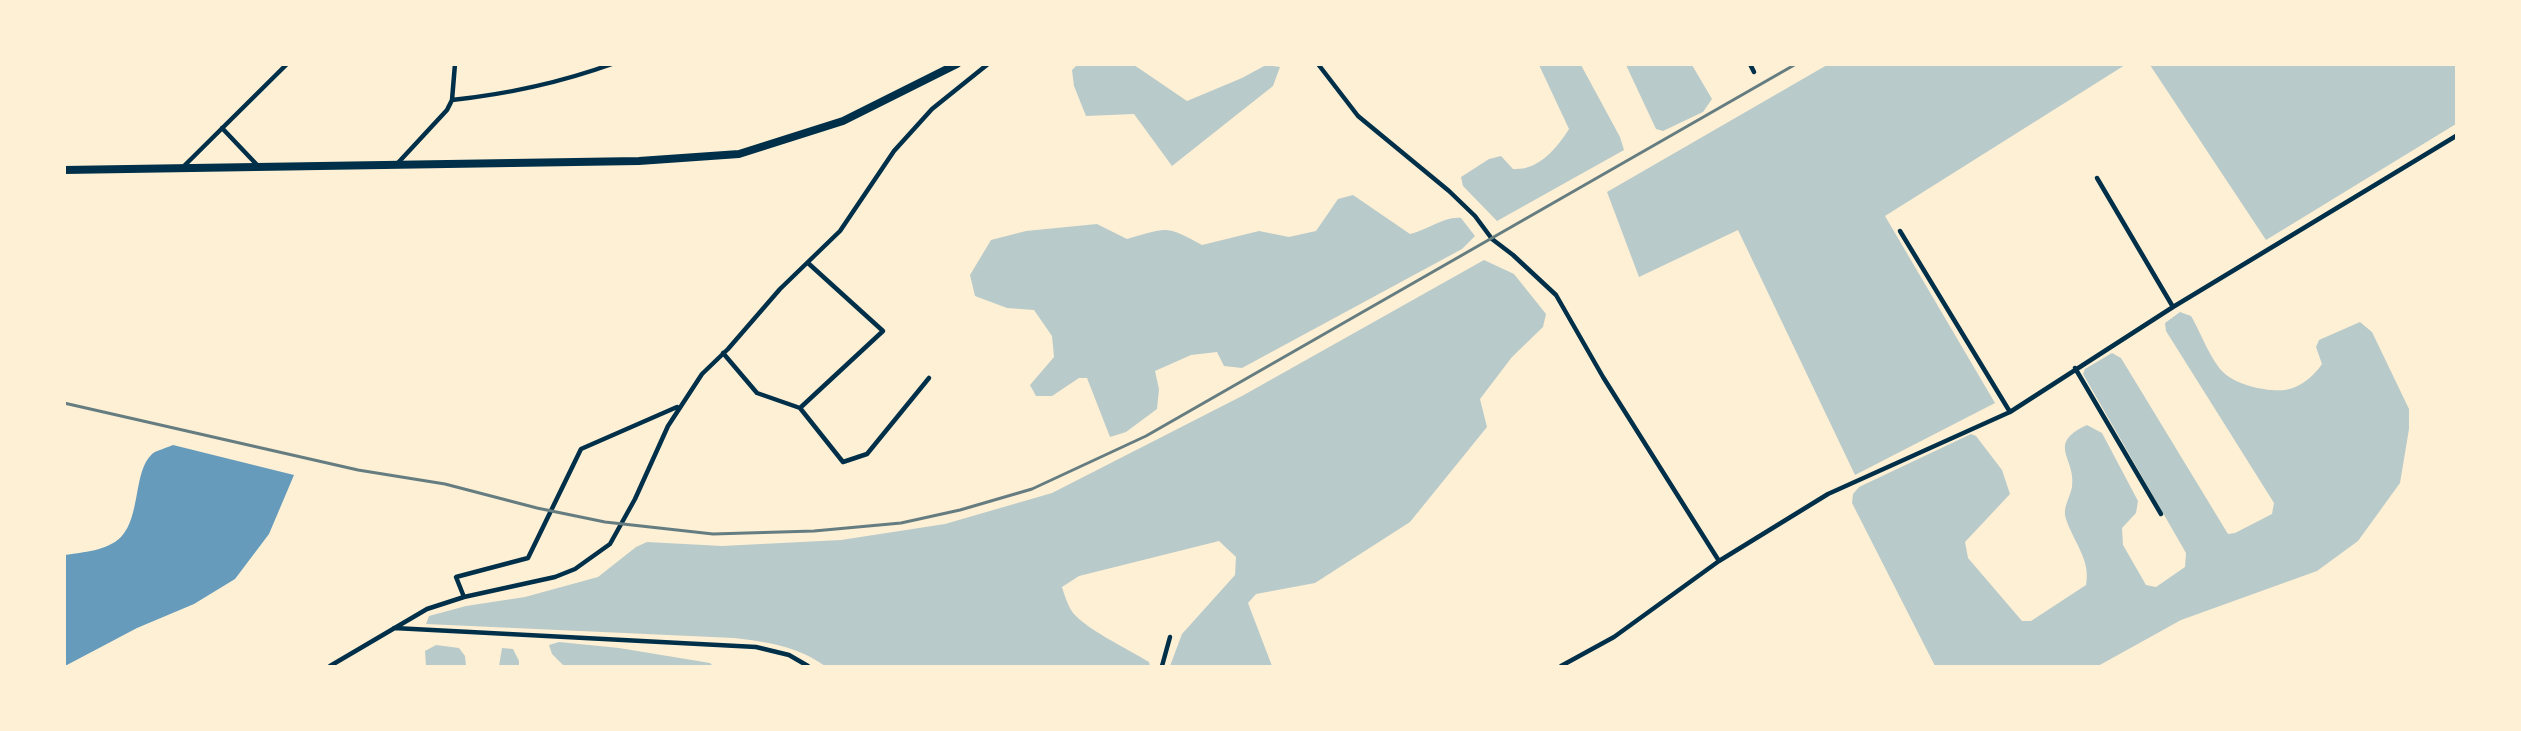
<!DOCTYPE html>
<html>
<head>
<meta charset="utf-8">
<style>
	body { margin:0 }
	#map { position:relative; width:2521px; height:731px; overflow:hidden; background:#fdf0d5; font-family:Barlow,sans-serif }
	canvas { display:block }
	.frame { position:absolute; inset:0; border:66px solid #fdf0d5; pointer-events:none }
</style>
</head>
<body>
<div id="map">
<canvas width="2521" height="731"></canvas>
<div class="frame"></div>
</div>
<script>
const ctx = document.querySelector('canvas').getContext('2d');
ctx.lineJoin = 'round';
function fillPath(path, color) {
  ctx.fillStyle = color;
  ctx.fill(path, 'evenodd');
}
function stroke(path, color, width, dash) {
  ctx.strokeStyle = color;
  ctx.lineWidth = width;
  ctx.lineCap = dash ? 'butt' : 'round';
  ctx.setLineDash(dash || []);
  ctx.stroke(path);
}
fillPath(new Path2D(`
	M1078,64L1134,65L1187,101L1242,78L1266,65L1280,67L1273,86L1172,166L1134,114L1086,116L1074,86L1072,70Z
	M1539,65H1581L1620,137L1624,150L1497,221L1463,186L1461,177L1489,159L1501,156L1513,169C1538,171 1557,148 1569,129Z
	M1626,65H1692L1712,99L1703,112L1663,131L1656,129Z
	M1827,65H2125L1885,216L1995,403L1855,475L1738,230L1639,277L1607,192Z
	M2150,65H2456V124L2266,240Z
	M1353,195L1410,234C1428,230 1444,216 1461,218L1475,236L1462,249L1242,368L1224,366L1217,352L1191,355L1155,371L1159,389L1157,409L1126,432L1110,437L1087,378H1079L1052,396H1036L1030,385L1054,357L1052,336L1034,310L1007,308L975,296L970,275L991,240L1026,231L1097,224L1127,239C1167,228 1164,224 1202,245L1259,231L1289,237L1316,231L1338,199Z
	M1484,260L1514,274L1546,314L1543,327L1512,357L1480,399L1487,427L1410,522L1315,583L1256,594L1248,603L1272,666H1170L1182,634L1235,575L1236,557L1219,541L1079,576L1062,587C1064,594 1067,603 1071,610C1081,627 1130,650 1149,662L1150,666H825C797,646 767,642 734,638L426,624L429,616L466,606L525,597L598,577L636,547L647,542L722,546L841,540L945,524L1052,493L1242,396Z
	M2180,312L2191,316C2200,331 2211,361 2224,373C2237,385 2267,392 2285,390C2300,388 2314,376 2322,364L2316,347L2319,340L2360,322L2372,332L2409,409V429L2400,483L2358,541L2317,571L2181,620L2098,666H1935L1852,503L1853,494L1859,487L1971,434L1976,436L2002,470L2010,494L1965,542L1968,558L2022,621H2031L2086,585C2091,560 2074,543 2066,519C2062,508 2070,498 2072,487C2077,459 2045,444 2087,425L2102,433L2138,501L2136,513L2122,528L2123,545L2146,585L2156,587L2185,567L2186,553L2083,374L2085,369L2112,353L2121,358L2228,534L2235,533L2272,514L2274,503L2166,331L2165,323Z
	M559,642L619,648L710,663L713,666H564L552,654L549,645Z
	M436,645L459,648L465,656L466,666H426L425,651Z
	M502,648L513,649L519,661V666H499Z`), '#b9caca');
fillPath(new Path2D(`
	M173,445L294,475L269,534L235,579L194,604L137,628L65,666V555C83,552 107,551 121,537C141,516 133,472 152,454C157,450 167,448 173,445Z`), '#669bbc');
stroke(new Path2D(`
	M1318,64L1358,116L1449,191L1475,216L1492,239L1513,255L1556,295L1603,377L1719,561
	M1750,64L1754,72
	M452,100C508,94 559,83 612,64
	M222,128L259,167
	M396,165L447,110L452,100L455,64
	M182,168L287,64
	M2097,178L2173,307
	M1900,231L2010,412
	M723,353L757,393L800,408L843,462L867,454L929,378
	M2075,368L2161,514
	M800,408L883,331L808,263
	M464,597L456,577L528,558L581,449L677,407
	M394,628L756,647L789,655L808,666
	M330,666L427,609L464,597L555,577L575,569L610,544L635,499L668,426L702,374L728,349L780,289L840,231L894,151L932,109L988,64
	M1162,666L1170,637
	M1561,666L1614,637L1719,561L1828,494L2010,412L2173,307L2456,136`), '#003049', 4.5);
stroke(new Path2D(`
	M64,170L639,161L739,154L843,121L957,64`), '#003049', 8);
stroke(new Path2D(`
	M64,403L358,470L445,484L537,508L605,522L713,534L814,531L901,523L960,510L1032,489L1146,436L1796,64`), '#657d81', 3);
</script>
</body>
</html>
